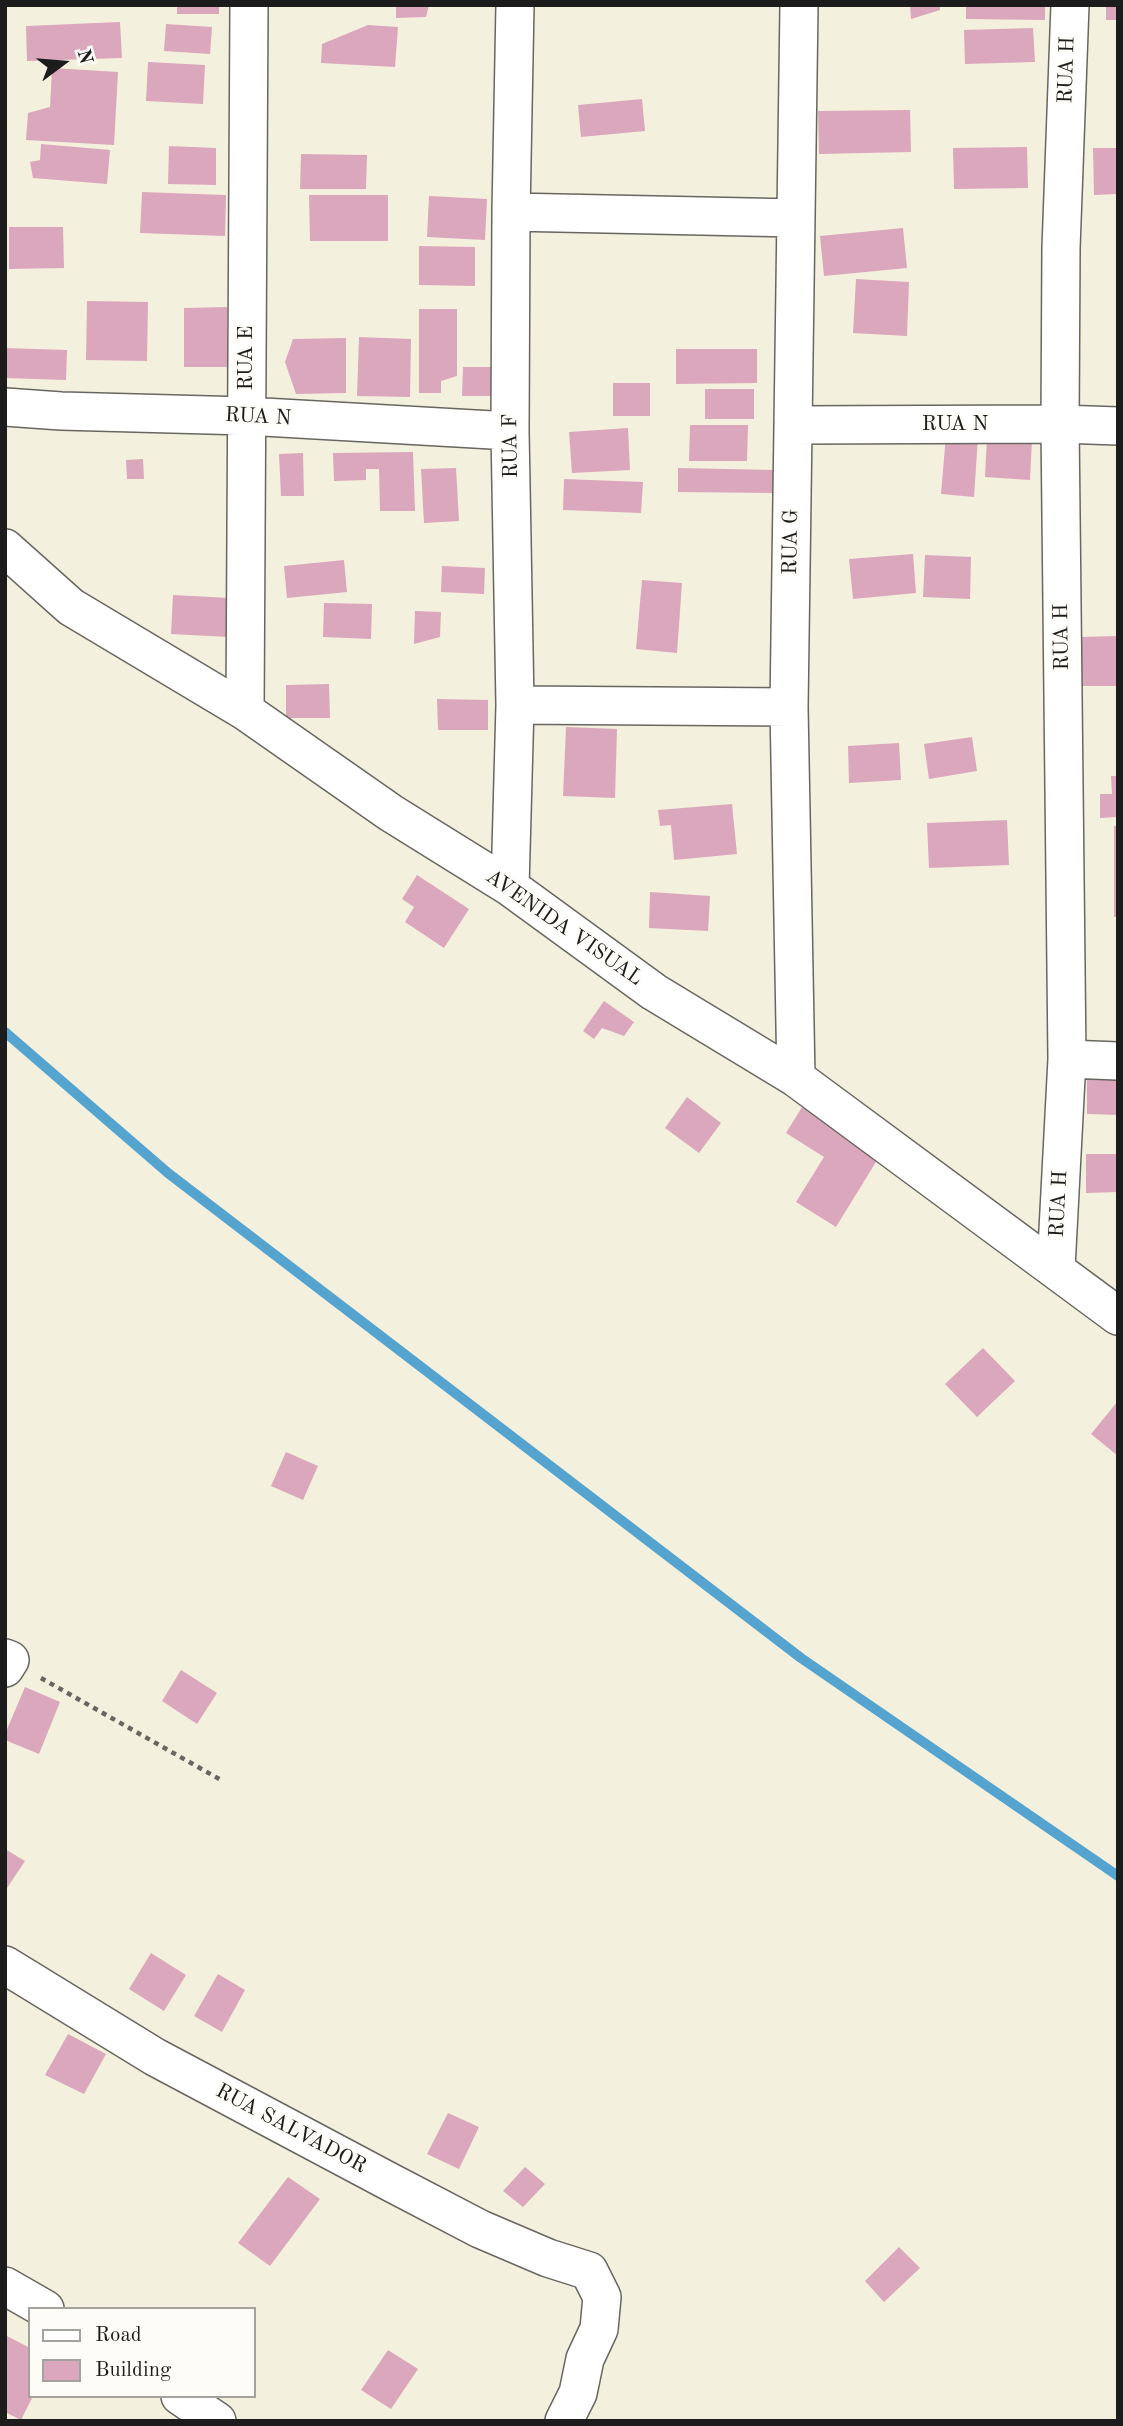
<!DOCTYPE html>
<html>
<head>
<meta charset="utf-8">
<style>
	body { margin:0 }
	#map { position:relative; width:1123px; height:2426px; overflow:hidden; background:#f4f0de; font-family:"Old Standard TT",serif }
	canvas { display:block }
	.frame { position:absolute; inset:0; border:7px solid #1c1c1c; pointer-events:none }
	.legend { position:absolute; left:28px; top:2307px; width:228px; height:91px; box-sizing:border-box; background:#fdfcf7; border:2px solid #a3a29f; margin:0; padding:9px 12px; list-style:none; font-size:21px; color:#1c1c1c }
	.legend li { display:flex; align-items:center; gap:14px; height:35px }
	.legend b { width:35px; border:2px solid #a3a29f }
	.north { position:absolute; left:28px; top:28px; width:70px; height:70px; -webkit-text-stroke:5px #fdfcf7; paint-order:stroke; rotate:74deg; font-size:19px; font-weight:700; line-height:28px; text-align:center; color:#1c1c1c }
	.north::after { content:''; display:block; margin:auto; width:24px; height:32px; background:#1c1c1c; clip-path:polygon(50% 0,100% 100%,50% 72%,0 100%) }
</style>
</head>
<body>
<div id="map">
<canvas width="1123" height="2426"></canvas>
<div class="frame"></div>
<ul class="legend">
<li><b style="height:9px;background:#fff"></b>Road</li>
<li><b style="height:19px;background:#dba7bc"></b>Building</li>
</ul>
<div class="north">N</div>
</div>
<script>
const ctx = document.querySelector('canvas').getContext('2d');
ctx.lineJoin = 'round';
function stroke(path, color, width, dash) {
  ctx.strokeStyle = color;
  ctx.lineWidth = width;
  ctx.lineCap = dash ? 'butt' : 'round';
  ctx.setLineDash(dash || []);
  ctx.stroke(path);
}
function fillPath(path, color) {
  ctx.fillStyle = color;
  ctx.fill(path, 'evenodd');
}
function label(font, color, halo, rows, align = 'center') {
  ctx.font = font + ' "Old Standard TT",serif';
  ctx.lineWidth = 5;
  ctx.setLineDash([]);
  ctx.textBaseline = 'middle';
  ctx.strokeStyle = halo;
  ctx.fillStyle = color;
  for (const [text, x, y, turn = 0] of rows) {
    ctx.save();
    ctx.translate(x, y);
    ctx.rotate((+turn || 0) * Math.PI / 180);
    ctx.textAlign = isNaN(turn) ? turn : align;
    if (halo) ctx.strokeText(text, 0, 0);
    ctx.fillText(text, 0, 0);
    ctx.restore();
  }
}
stroke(new Path2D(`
	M5,1032L168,1173L801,1658L1118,1876`), '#55a4cf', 10);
fillPath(new Path2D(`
	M177,5H219V14H177Z
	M396,5H429L426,17L396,18Z
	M910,5H940V10L911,19Z
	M966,5H1045V20L966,19Z
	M1106,5H1118V20H1106Z
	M120,22L122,58L27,61L26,26Z
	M166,24L212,27L210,54L164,51Z
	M368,25L398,27L395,67L321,63L322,44Z
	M1033,28L1035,62L965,64L964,30Z
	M148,62L205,65L203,104L146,101Z
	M52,68L118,72L114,145L26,140L28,113L50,107Z
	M642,99L645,131L581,137L578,105Z
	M910,110L911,152L819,154L818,111Z
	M41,144L110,150L107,184L33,178L30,162L40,160Z
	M169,146L216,148V185L168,184Z
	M1027,147L1028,188L954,189L953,148Z
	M1093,148H1118V194L1094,195Z
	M301,154L367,155L366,189H300Z
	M142,192L226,195L225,236L140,233Z
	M309,195H388V241H310Z
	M429,196L487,199L485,240L427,237Z
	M9,227H63L64,268L9,269Z
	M903,228L907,268L824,276L820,236Z
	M419,246L475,247V286L419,285Z
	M856,279L909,282L907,336L853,333Z
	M87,301L148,302L147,361L86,360Z
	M227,307V367H184V308Z
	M419,309H457V376L441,381V393H419Z
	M359,337L411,339L410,397L357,396Z
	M346,338V393L296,394L285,362L293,339Z
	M5,348L67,350L66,380L5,378Z
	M676,349H757V383L676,384Z
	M463,367H502V396H462Z
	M613,383H650V416H613Z
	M705,389H754V419H705Z
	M690,425H748L747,461H689Z
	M628,428L630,470L572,473L569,432Z
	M946,435L978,437L974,497L941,494Z
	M987,437L1032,439L1030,480L985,477Z
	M413,452L415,511H380L379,469H366V480L334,481L333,453Z
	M303,453L304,496H281L279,454Z
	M143,459L144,479H127L126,460Z
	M456,468L459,521L424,523L421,469Z
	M678,468L776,470L775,493L678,492Z
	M564,479L643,482L641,513L563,510Z
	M913,554L916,593L853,599L849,559Z
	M925,555L971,557L970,599L923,597Z
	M344,560L347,592L287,598L284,566Z
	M442,566L485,568L484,594L441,592Z
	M642,580L682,583L677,653L636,649Z
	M173,595L230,598L229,637L171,634Z
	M324,603L372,604L371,639L323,637Z
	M415,611L441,612L440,637L414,644Z
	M1118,636V686H1080L1079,637Z
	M329,684L330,718H286V685Z
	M437,699L488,700V730H438Z
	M566,727L617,729L615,798L563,796Z
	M972,737L977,771L929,779L924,744Z
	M899,743L901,780L849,783L848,746Z
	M1111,776H1118V817L1100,818V794H1112Z
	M732,804L737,854L674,860L671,825L660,826L658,810Z
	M1007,820L1009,865L929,868L927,823Z
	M1114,826H1118V917H1114Z
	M417,875L469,909L444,948L405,922L414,907L402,899Z
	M650,892L710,896L708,931L649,928Z
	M604,1001L634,1022L624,1036L602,1028L594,1039L583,1031Z
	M1087,1076L1118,1077V1115L1087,1114Z
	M687,1097L721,1123L699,1153L665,1128Z
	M802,1107L879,1157L836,1227L796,1202L824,1157L786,1133Z
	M1086,1154H1118V1192L1086,1193Z
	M983,1348L1015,1381L977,1417L945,1384Z
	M1118,1401V1456L1091,1434Z
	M286,1452L318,1466L303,1500L271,1486Z
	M181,1670L217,1693L197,1724L162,1701Z
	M25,1687L60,1702L39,1754L5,1740V1734Z
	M5,1849L25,1861L5,1891Z
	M151,1953L186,1975L164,2011L129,1989Z
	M218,1974L245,1990L222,2032L194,2016Z
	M68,2034L106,2054L84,2094L45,2075Z
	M448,2113L479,2127L459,2169L427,2154Z
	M525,2167L545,2184L523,2207L503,2191Z
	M288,2177L320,2199L270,2266L238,2243Z
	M899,2247L920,2268L884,2302L865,2281Z
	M5,2335L30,2348V2396H33L21,2420L5,2412Z
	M388,2350L418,2369L391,2409L361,2390Z`), '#dba7bc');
const street = new Path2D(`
	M511,212L796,218
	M5,407L61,411L246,416L510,431
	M793,425L1060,424L1118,426
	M5,548L71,607L245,711L391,813L510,887L654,992L796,1078L1118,1316
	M515,705L789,707
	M245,711L249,5
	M510,887L515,705L510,431L511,212L515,5
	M1067,1059L1118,1061
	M796,1078L789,707L799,5
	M1056,1268L1067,1059L1060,424L1061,248L1070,5
	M5,1658L10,1660L5,1668
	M5,1965L155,2057L390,2182L480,2229L548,2258L589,2271L602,2297L599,2329L585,2359L578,2393L564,2421
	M5,2286L45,2309
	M180,2396L217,2421`);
stroke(street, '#686660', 40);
stroke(new Path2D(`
	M41,1678L221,1780`), '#686660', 4.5, [5, 5]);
stroke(street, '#fff', 37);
label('21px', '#1c1c1c', '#fdfcf7', [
	["RUA H",1067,70,-88],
	["RUA E",246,358,-90],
	["RUA N",258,417,3],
	["RUA N",955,424],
	["RUA F",511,446,-91],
	["RUA G",791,542,-89],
	["RUA H",1062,637,-91],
	["AVENIDA VISUAL",564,928,35],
	["RUA H",1059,1204,-87],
	["RUA SALVADOR",291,2129,28]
]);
</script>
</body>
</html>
